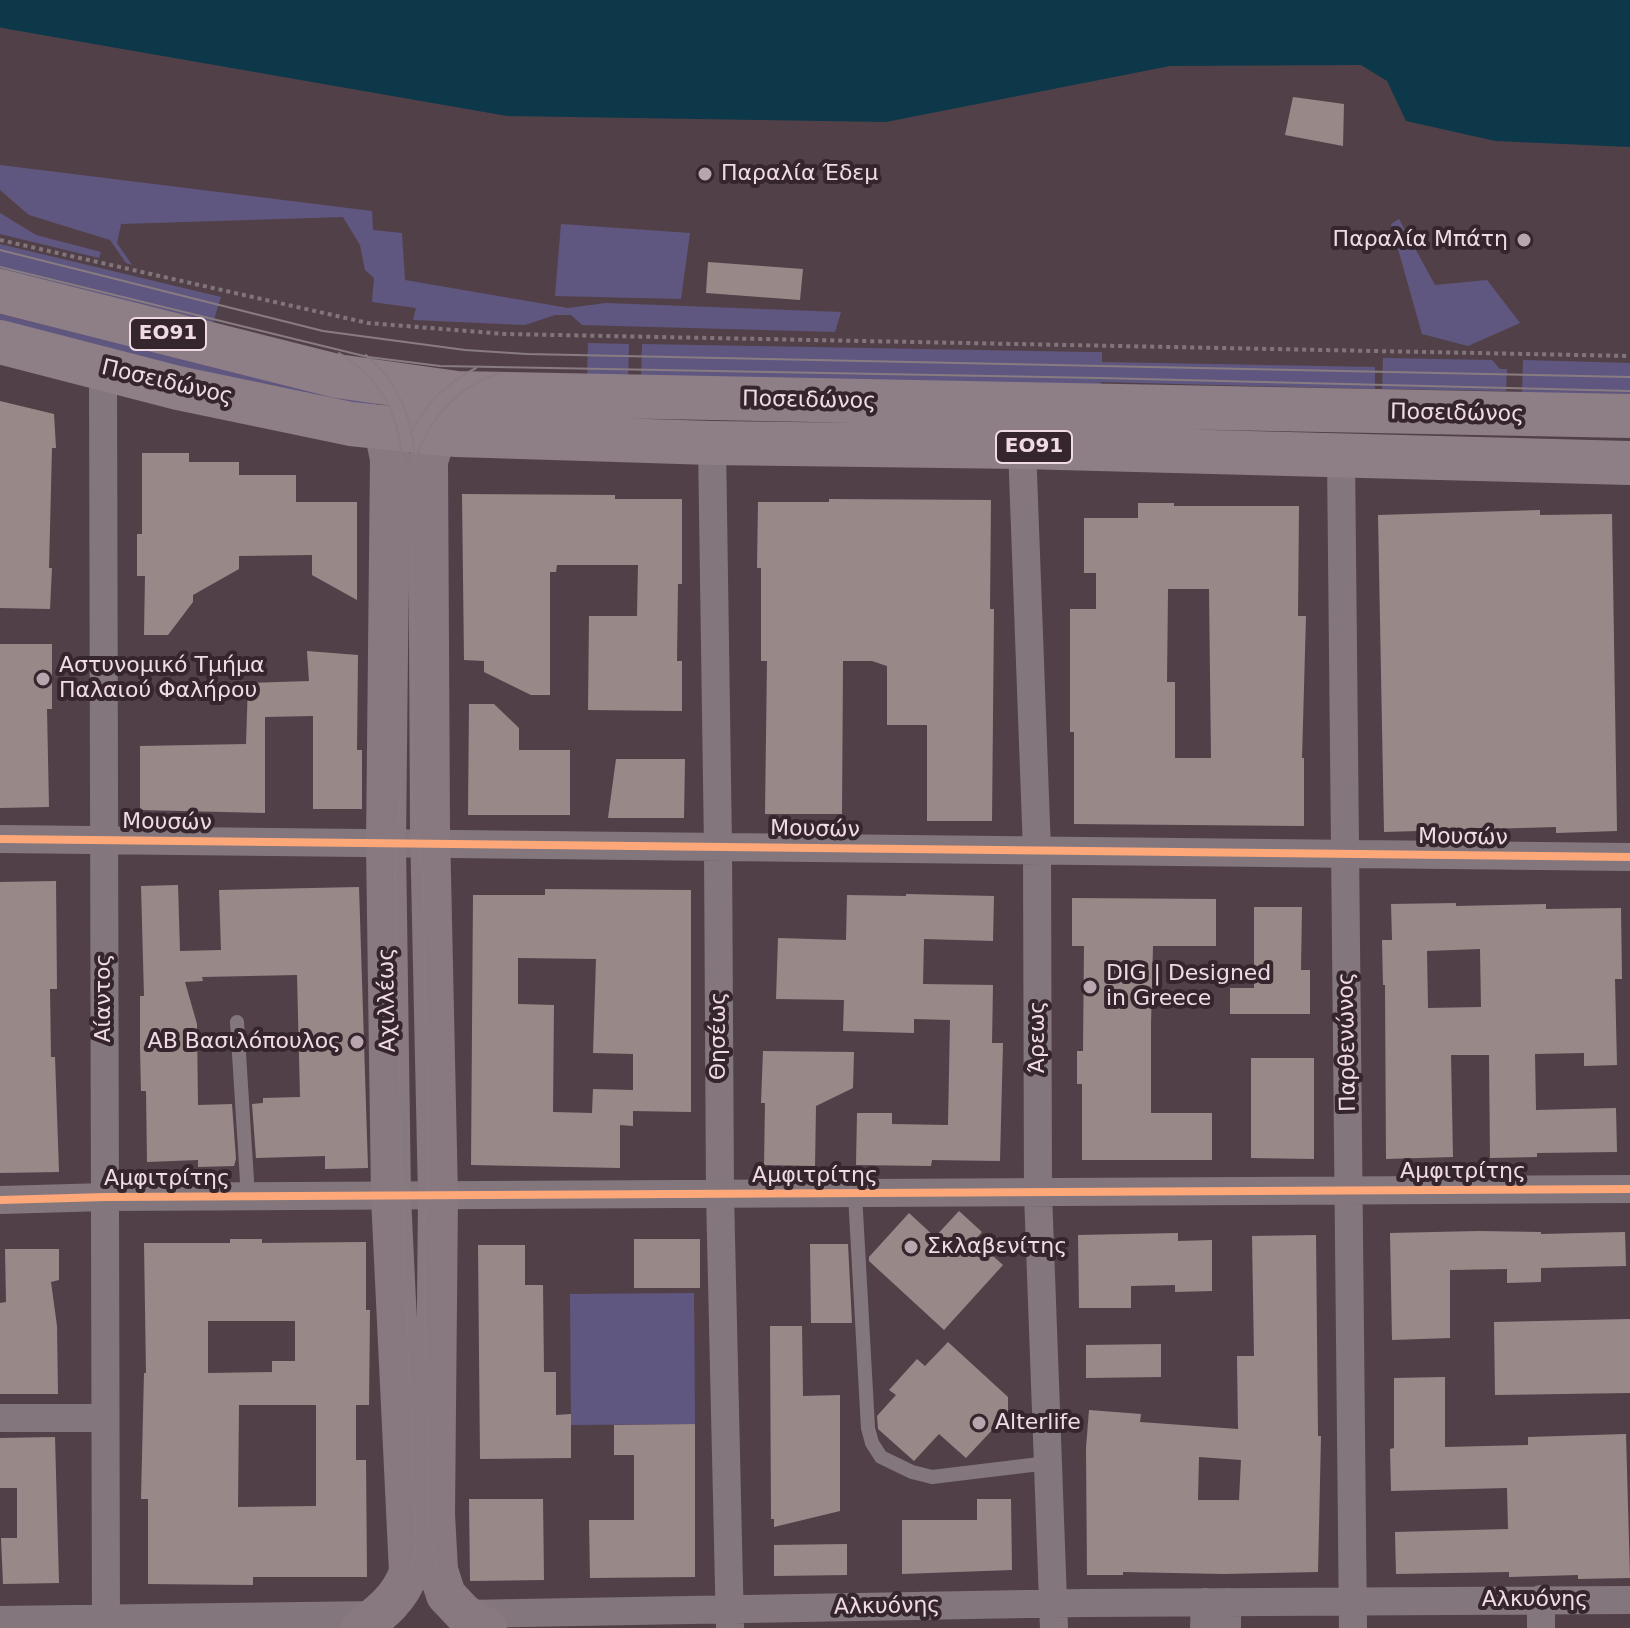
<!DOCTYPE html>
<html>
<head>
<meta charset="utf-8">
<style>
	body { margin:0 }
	canvas { display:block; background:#524049 }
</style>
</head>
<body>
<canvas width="1630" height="1628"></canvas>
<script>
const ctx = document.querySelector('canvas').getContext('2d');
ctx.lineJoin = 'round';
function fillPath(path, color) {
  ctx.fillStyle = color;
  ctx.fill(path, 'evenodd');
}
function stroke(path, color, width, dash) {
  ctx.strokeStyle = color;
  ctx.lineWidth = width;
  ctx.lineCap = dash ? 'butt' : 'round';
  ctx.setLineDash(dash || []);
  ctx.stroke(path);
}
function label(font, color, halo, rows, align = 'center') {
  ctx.font = font + ' "DejaVu Sans",sans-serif';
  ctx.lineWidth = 8;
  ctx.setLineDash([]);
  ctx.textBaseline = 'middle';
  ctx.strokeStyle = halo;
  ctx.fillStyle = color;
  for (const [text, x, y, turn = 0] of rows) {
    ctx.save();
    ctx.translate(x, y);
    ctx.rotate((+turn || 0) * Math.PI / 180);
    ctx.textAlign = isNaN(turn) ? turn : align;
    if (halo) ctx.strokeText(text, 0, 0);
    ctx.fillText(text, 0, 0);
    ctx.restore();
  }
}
fillPath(new Path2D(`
	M0,165L372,211L373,230L402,233L405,280L568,308L606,303L841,312L835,332L582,325L571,315H555L525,325L413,320L416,308L372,302L374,278L365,270L360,245L343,217L121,224L117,243L132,265L126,263L110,240L29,215L0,190Z
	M0,213L36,235L101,252L99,258L0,234Z
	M1399,219L1435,285L1487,280L1520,323L1468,346L1422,334L1391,224Z
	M561,224L690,233L681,299L555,296Z
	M0,244L221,297L212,326L0,273Z
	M0,314L321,392L376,403L377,405L375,407L173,366L0,323Z
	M588,343L629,344L628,379L587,378Z
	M642,344L1090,352H1102V362L1375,367V389L1101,382L1100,391L641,380Z
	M1383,358L1492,360L1500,369H1507L1506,391L1382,389Z
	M1523,360L1630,363V395L1522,393Z
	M694,1293L695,1424L571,1425L570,1294Z`), '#5f5780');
fillPath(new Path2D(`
	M0,0H1630V147L1495,141L1406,121L1387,81L1361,65L1170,66L886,122L507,116L2,28L0,27Z`), '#0d3849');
fillPath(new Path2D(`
	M1293,97L1344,104L1343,146L1285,135Z
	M708,262L803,269L800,300L706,293Z
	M0,401L54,414L56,448H52L49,568H52L50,609L0,608Z
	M142,453H189V462H239V475H296V502H357V600L312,575V555L239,556V569L193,595V602L168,635H144L145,576H137V534H142Z
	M462,494L615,495V499H682V584H678L677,661H682V711L588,710L589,616H637L638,565H557L556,572H550V695H531L484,672V661L464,660Z
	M829,499L991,500L990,609H994L992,821H927V725H887V666L872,661H843L842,814H765L767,661H761V568H757L758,502H829Z
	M1138,503H1174V506H1299L1298,616H1306L1302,758H1304V826L1074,824V732H1070V609H1096V573H1084V518H1138ZM1168,589H1209L1211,758H1175V682H1167Z
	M1540,510V515L1612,514L1617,831L1556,833V827L1384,832L1378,515Z
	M0,644H52V709H47L49,807L0,808Z
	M307,651L358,655L357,750H362V809H313V716L265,717V813L140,810V746L246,744L248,683L309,681Z
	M469,704H494L519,728V750H570V815H468Z
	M616,759H685L684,818H608Z
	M56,881L57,989H50L51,1057H55L59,1172L0,1173V882Z
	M178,885L180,951L221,950L219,890L359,887L368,1168L325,1169V1156L256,1158L252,1104L263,1103V1098L300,1097L297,975L202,977L203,981L185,982L197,1024L198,1105L232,1104L236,1159L234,1166L198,1167V1160L147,1162L146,1091H141L140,1049V996H144L141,886Z
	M545,889L691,890V1112L633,1111V1126L620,1125V1168L471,1165L473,895H545ZM518,958L596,959L593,1053L633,1054V1090L593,1089L592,1113L553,1112L554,1005L518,1004Z
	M906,894L994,896L993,941L924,939L923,984L993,985L992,1043H1003L1000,1161L932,1160L931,1166L856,1165L857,1113H892V1124L948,1125L950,1020L914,1019V1033L843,1031L844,1000L776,999L778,938L846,940L847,895L906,896Z
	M1072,898L1216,899V946H1153L1151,1023V1113H1212V1160H1082V1084H1077V1051H1083L1084,946H1072Z
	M1456,903V906L1546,904V909L1621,908L1622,979H1615L1617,1065L1584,1066V1053L1535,1054L1536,1110L1616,1108L1617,1152L1537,1153V1157L1490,1158L1489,1055H1451L1453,1157L1386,1159L1385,985H1383L1382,940H1392L1391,904ZM1480,949L1481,1007L1428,1008L1427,951Z
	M1254,907H1302L1301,970H1310V1014H1230V988H1254Z
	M763,1051L854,1052L853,1088L816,1106L815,1166L764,1165L765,1103H761Z
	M1251,1058H1314V1159L1251,1158Z
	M959,1211L982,1232L975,1240L1003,1265L944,1330L869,1261V1257L909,1213L935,1237Z
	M1479,1231L1541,1232V1234L1625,1232L1626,1266L1541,1268V1282L1507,1283V1269L1450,1270V1338L1392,1340L1390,1233Z
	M1178,1233V1241L1212,1240V1291L1175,1292V1285L1131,1286V1308H1079L1078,1235Z
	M1316,1235L1318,1436H1321L1318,1572L1224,1574L1123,1572V1575H1087L1086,1448L1089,1410L1141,1414L1140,1422L1238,1429L1237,1356H1254L1252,1236ZM1199,1457L1241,1460L1239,1500H1198Z
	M230,1239H262V1243L366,1242V1310H370L369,1405H356V1460H366L367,1577H253V1585L148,1584V1499H141L144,1373H146L144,1243H230ZM208,1321H295V1361H272V1372L208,1373ZM239,1405H316V1506L238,1507Z
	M634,1239H700V1288H634Z
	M810,1244H848L852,1323H811Z
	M478,1245H525V1285H543L544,1372H556V1415L571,1414V1458L480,1459Z
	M5,1249H59V1280L51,1282L57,1326L58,1394H0V1303L6,1302Z
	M1630,1319V1393L1495,1395L1494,1322Z
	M770,1326H802L803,1396L840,1395V1511L774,1527V1519H771Z
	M948,1342L1008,1397V1413L966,1458L939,1434L914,1461L878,1429L877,1416L896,1395L889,1390L917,1359L925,1366Z
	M1161,1344V1377L1086,1378V1345Z
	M1445,1377V1447L1528,1445V1437L1626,1434L1630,1578L1578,1579V1575L1509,1577V1572L1396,1574L1395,1532L1508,1529L1507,1488L1391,1491L1390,1449L1394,1448V1378Z
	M695,1424V1577L590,1578L589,1520H634V1455H614V1425Z
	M55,1437L59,1583L3,1584L1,1538H17V1488H0V1438Z
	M469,1499H543L544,1580L470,1581Z
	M977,1499H1011L1012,1570L902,1574V1520H977Z
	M847,1544V1575L774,1576V1545Z`), '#988988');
stroke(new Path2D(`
	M0,240L368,323L505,334L1630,356`), '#81757a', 4, [4, 4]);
stroke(new Path2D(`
	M237,1022L248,1197
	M855,1194L868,1428L872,1443L881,1457L912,1472L932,1477L1048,1463`), '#83777d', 14);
stroke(new Path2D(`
	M103,368L106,1628
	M712,443L718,847L720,1194L730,1628
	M1022,447L1037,851L1038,1193L1054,1628
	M1341,456L1353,1628
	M0,839L1630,857
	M0,1200L106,1197L1630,1189
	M0,1418H105
	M1227,1602V1628
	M464,1614L1083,1603L1630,1600
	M0,1620L378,1615
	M1204,1628L1205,1602
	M1541,1628V1599`), '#83777d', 28);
stroke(new Path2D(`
	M437,434L428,461L430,828L438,1196L435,1514L438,1570L446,1595L464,1614L487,1628
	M361,1628C382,1612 400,1598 409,1572L391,1197L386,844L390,459L384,429`), '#88787f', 40);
stroke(new Path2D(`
	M0,291L337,376L457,393L1630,416
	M0,342L178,388L351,424L457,435L712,443L1022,447L1630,463`), '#8e7e86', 44);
stroke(new Path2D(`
	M0,250L323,331L465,350L527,354L1630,377
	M0,267L368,357L440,366L1100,378L1630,391
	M339,353C382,379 402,420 402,470
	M366,355C395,379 409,409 414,446L412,799L423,875L429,1184L424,1223L428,1524L438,1570
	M410,435C425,404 445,384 476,368
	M415,459C430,418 458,385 501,373
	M401,782L395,877L402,1193L416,1543L415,1555L409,1572`), '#887c81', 2);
stroke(new Path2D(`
	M0,839L1630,857
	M0,1200L106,1197L1630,1189`), '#fea87a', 8);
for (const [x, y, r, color] of [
	[705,174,8,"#b9a5ae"],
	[1524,240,8,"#b9a5ae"],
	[43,679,8,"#b9a5ae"],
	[1090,987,8,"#b9a5ae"],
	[357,1042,8,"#b9a5ae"],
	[911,1247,8,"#b9a5ae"],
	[979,1423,8,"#b9a5ae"]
]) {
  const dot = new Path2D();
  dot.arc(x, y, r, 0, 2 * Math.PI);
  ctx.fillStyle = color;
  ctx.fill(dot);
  stroke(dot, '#35252d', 3);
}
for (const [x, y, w] of [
	[168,334,76],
	[1034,447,76]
]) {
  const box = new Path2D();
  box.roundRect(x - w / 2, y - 16, w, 32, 6);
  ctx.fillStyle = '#35252d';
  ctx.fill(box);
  stroke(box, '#f0dbe4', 2);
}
label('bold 20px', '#f0dbe4', null, [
	["ΕΟ91",168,334],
	["ΕΟ91",1034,447]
]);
label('22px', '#f0dbe4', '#35252d', [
	["Παραλία Έδεμ",721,174],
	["Παραλία Μπάτη",1508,240,"right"],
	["Αστυνομικό Τμήμα",59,666],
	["Παλαιού Φαλήρου",59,691],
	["DIG | Designed",1106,974],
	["in Greece",1106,999],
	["ΑΒ Βασιλόπουλος",341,1042,"right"],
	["Σκλαβενίτης",927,1247],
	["Alterlife",995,1423]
], 'left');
label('22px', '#f0dbe4', '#35252d', [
	["Ποσειδώνος",167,383,13],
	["Ποσειδώνος",809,401,1],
	["Ποσειδώνος",1457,414,1],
	["Μουσών",167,823,1],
	["Μουσών",815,830,1],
	["Μουσών",1463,838,1],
	["Αίαντος",104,998,-90],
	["Αχιλλέως",388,1000,-91],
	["Θησέως",719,1036,-90],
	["Άρεως",1038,1037,-90],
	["Παρθενώνος",1348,1042,-91],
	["Αμφιτρίτης",1463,1172],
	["Αμφιτρίτης",815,1176],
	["Αμφιτρίτης",167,1179],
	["Αλκυόνης",1535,1600],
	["Αλκυόνης",887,1607,-1]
]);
</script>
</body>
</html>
